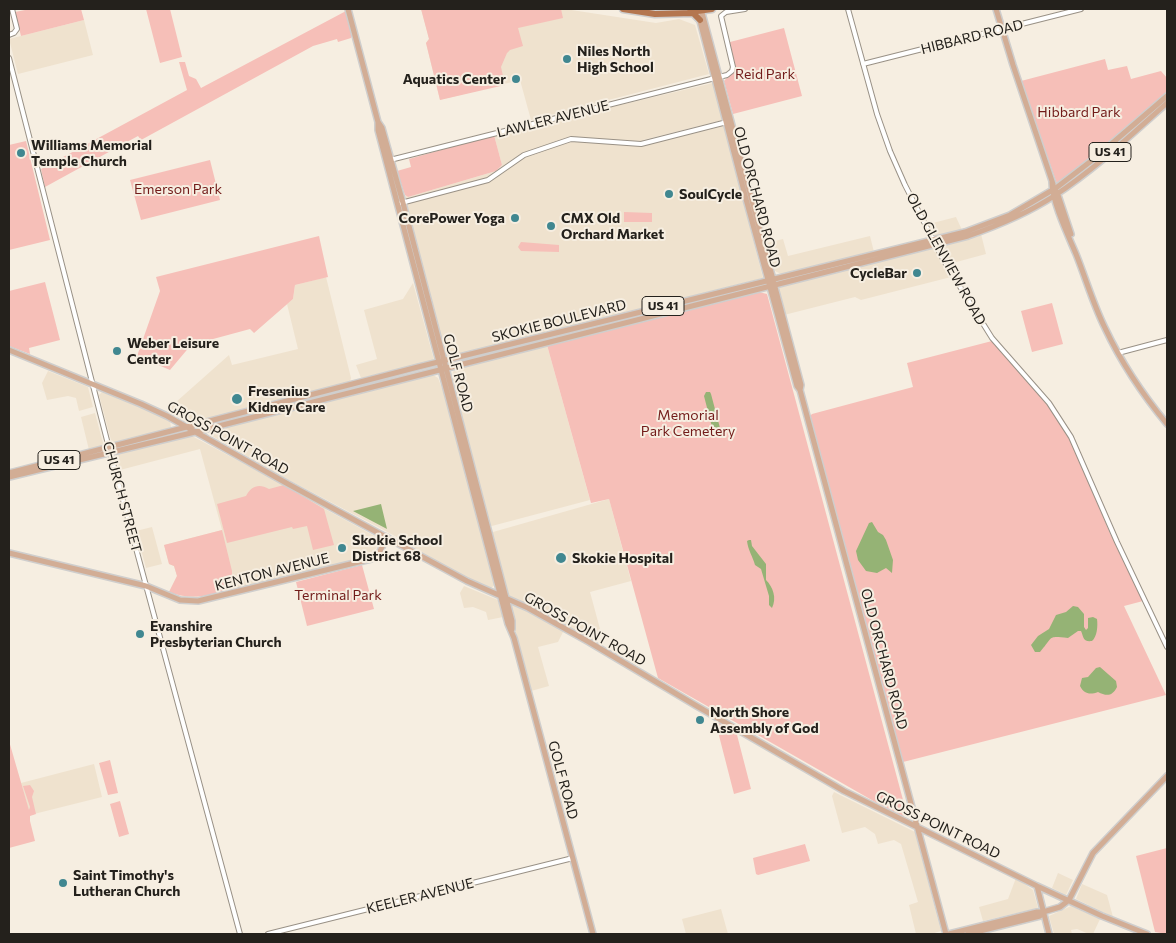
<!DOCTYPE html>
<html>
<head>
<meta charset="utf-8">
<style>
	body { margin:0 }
	#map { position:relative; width:1176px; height:943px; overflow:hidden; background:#f6eee1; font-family:Commissioner,sans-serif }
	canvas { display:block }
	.frame { position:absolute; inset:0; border:10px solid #24211c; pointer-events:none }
</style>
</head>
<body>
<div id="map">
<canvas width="1176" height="943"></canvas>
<div class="frame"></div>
</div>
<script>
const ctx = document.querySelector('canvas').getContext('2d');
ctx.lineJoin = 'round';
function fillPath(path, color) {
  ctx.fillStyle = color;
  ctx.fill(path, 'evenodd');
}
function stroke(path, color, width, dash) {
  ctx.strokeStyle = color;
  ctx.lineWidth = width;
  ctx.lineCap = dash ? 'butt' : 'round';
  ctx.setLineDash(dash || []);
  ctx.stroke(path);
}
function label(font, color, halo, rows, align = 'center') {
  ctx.font = font + ' Commissioner,sans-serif';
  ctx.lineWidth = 4;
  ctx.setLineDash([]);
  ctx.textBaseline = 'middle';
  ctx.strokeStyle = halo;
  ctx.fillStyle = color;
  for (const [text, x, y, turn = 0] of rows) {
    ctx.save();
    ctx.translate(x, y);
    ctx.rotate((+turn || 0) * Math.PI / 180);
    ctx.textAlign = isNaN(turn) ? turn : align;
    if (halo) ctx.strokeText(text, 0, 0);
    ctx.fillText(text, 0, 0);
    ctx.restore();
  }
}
fillPath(new Path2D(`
	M421,9H565L656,23L679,19L695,25L709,74L531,120L520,80L440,100L426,43L429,39Z
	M84,20L93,55L18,74L9,39Z
	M713,83L723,120L643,140L645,145L724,126L763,278L452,356L446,354L440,341L405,195L408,197L496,171L502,165L494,135Z
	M956,217L962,230L935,237L929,224Z
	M981,234L986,254L949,264L940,245Z
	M870,236L874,252L781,274L775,271L767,243L783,239L788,256Z
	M933,246L951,277L861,300L855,297L784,315L777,286Z
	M326,277L351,378L350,382L190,423L167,410L229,355L232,365L298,349L287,304L293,299L295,285Z
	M413,283L434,360L361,378L356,365L377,359L364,310L403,299Z
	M547,345L590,500L488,527L470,446L452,377L453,372L455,369Z
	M48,371L88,387L93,407L79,411L76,398L68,396L47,400L42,383Z
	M433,375L438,378L445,396L453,429L495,583V585L491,588L462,576L395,536L285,478L212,436L211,433L214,430Z
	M102,392L159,415L170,422L171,427L167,429L112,444L99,395Z
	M95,413L104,447L89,450L81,417Z
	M192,436L284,485L288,484L323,503L325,509L382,540L370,557L204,596L189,597L169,592L177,576L174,566L169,564L164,545L222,530L200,449L120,470L115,453Z
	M609,499L631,581L590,592L600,629L596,642L506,594L491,534L493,532Z
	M152,527L162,564L146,568L136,531Z
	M464,586L498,600L503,617L488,620L486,612L473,607L464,608L460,593Z
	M508,601L564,630L558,642L538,647L549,686L531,691Z
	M94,764L102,797L30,815L21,783Z
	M834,792L915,832L941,931L931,934H916L909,905L918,902L901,844L894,840L878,844L875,834L865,827L842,833L832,796Z
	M1058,873L1073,880L1066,895L1052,888Z
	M1016,878L1033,890L1038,908L983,921L979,907L1008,899Z
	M1082,884L1107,895L1113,917L1076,899Z
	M1071,906L1100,919L1093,934H1089L1077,929L1071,930L1072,934H1054L1049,916Z
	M721,909L728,934H686L682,919Z`), '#efe2ce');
fillPath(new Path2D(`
	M30,9H81L84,20L21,36L15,12Z
	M146,9H170L182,57L160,63Z
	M421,9H561L563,18L518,28L523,46L510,50L507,53L501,67L505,85L440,100L426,43L429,39Z
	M346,11L352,35L351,38L338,42L337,39L313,46L141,140L138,136L45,187L41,169L187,90L179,62H185L189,76L196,79L201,88Z
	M784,28L802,96L733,114L724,81L734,70L729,45L730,42Z
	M1105,59L1108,70L1127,66L1131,79L1161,71L1167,78V93L1085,164L1057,184L1021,81Z
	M494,135L502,165L496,171L408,197L405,195L397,171L411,167L409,159Z
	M26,141L50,240L9,250V145Z
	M210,160L220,200L141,220L130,180Z
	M624,212L652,213V222H624Z
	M319,236L328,277L295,285L293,299L254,333L250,329L191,345L170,370L137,356L160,291L156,277Z
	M521,242L559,245V252L521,251L518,247Z
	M45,282L60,340L29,348L30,354L9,346V291Z
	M759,292L767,294L906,811V814L903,816L877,803L658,678L609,499L591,503L547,345Z
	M1052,303L1063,344L1032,352L1021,311Z
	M992,341L1044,399L1063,427L1079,457L1109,531L1143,601L1124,606L1166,695L903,762L810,416L812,414L913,387L907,363Z
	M284,485L324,509L334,545L313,550L307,526L293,529L292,527L227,543L217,504L246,496C251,486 259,483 269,489Z
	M222,530L232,571V589C210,595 191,601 169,592L177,576L174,566L169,564L164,545Z
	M362,565L374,609L307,626L296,582Z
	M715,720L736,731L751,789L734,794Z
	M9,741L29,810L30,807L23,786L30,785L34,791L32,797L36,814L30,816V821L35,841L9,848Z
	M110,760L118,793L108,795L99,763Z
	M120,801L129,834L119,837L110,804Z
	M805,844L810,861L758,875L756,874L753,858Z
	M1167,848V934L1155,932L1136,856Z`), '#f6bfb8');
fillPath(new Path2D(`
	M706,392H710L711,394L720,428L719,431L716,432L713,431L704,396Z
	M381,504L387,529L353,511Z
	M872,522L878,532L883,535L886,540L893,560L892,573L886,568L877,573L866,571L858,560L856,551L869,523Z
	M749,540H751L752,546L766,564V580C773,587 777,598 772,608L769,605V596L761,569L755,565C753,557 748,550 747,541Z
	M1073,606L1078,607L1084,614V627L1086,630L1088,628V618L1093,617L1097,619C1098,626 1097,637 1092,641C1082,642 1084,637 1081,631H1078L1068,638C1047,636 1054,636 1040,652H1035L1031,645L1038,636L1049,629L1056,615L1066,612Z
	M1100,667L1116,681L1117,687C1112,697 1106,696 1098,692C1090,695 1084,694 1080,686L1082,678L1088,677L1096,668Z`), '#95b375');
const minor = new Path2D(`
	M848,9L877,114L890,151L905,185L944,261L992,338L1049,403L1071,437L1117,542L1167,647
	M9,35L14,33L17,29L12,9
	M9,58L110,452L240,934
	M863,64L1081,9
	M390,160L727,75L732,71L733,67L721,16L726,12L745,9
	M401,203L488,180L524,155L571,139L641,144L727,122
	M1118,353L1167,340
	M268,934L573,858`);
const major = new Path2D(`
	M348,9L378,122L382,128L403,203L512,621V629
	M701,9L801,385L800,390L946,934
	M996,9L1013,65L1053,184
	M699,17L746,199L797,386L800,390
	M378,122V130L508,624L514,638L593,934
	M1052,182C1052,202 1068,235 1076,254C1086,279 1093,304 1105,328C1121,362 1143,395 1167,424
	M1057,192L1071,234
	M9,350L141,404L167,416L288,484L467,581L528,608L589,642L695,705L844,791L1037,886L1102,916L1147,934
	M9,473L418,367L965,232L1010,215L1056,188L1095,158L1167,96
	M9,477L195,432L968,236C997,226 1028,213 1054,196C1095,169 1131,135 1167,103
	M9,553L146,586L180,600L198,601L371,559L379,553L387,537
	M1037,886L1049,934
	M949,934L1037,912H1043
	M968,934L1040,916L1043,912L1060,907L1069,900L1093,853L1167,776`);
const highway = new Path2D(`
	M623,9L655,14L693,13L700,20
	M690,12L712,9`);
stroke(minor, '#999186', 6);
stroke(major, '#cfcecd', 8);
stroke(highway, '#cfcecd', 9);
stroke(minor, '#fff', 4);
stroke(major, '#d2ad95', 5);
stroke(highway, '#b4764f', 6);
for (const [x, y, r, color] of [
	[567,59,5,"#408790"],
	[516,79,5,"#408790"],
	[21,153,5,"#408790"],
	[669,194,5,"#408790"],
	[515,218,5,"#408790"],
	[551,226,5,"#408790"],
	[917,273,5,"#408790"],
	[117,351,5,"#408790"],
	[237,399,6,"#408790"],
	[342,548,5,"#408790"],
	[561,558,6,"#408790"],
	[140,634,5,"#408790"],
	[700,720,5,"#408790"],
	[63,883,5,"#408790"]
]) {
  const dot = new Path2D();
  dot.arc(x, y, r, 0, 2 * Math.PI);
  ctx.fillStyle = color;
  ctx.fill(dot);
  stroke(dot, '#f6eee1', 2);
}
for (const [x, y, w] of [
	[1110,152,42],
	[663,306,42],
	[59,460,42]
]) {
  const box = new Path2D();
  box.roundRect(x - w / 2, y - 9.5, w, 19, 4);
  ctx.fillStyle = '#f6eee1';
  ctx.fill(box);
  stroke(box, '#24211c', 1);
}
label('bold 12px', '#24211c', null, [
	["US 41",1110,152],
	["US 41",663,306],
	["US 41",59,460]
]);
label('14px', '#24211c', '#f6eee1', [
	["HIBBARD ROAD",972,37,-14],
	["LAWLER AVENUE",553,119,-14],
	["OLD ORCHARD ROAD",757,197,75],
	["OLD GLENVIEW ROAD",946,259,61],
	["SKOKIE BOULEVARD",559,321,-14],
	["GOLF ROAD",458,373,75],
	["GROSS POINT ROAD",228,438,29],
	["CHURCH STREET",122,497,75],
	["KENTON AVENUE",272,572,-14],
	["GROSS POINT ROAD",585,629,29],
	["OLD ORCHARD ROAD",884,659,75],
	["GOLF ROAD",563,780,75],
	["GROSS POINT ROAD",938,825,26],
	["KEELER AVENUE",420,896,-14]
]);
label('bold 14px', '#24211c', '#f6eee1', [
	["Niles North",577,51],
	["High School",577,67],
	["Aquatics Center",506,79,"right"],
	["Williams Memorial",31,145],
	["Temple Church",31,161],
	["SoulCycle",679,194],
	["CorePower Yoga",505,218,"right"],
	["CMX Old",561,218],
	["Orchard Market",561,234],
	["CycleBar",907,273,"right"],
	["Weber Leisure",127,343],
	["Center",127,359],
	["Fresenius",248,391],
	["Kidney Care",248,407],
	["Skokie School",352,540],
	["District 68",352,556],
	["Skokie Hospital",572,558],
	["Evanshire",150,626],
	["Presbyterian Church",150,642],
	["North Shore",710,712],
	["Assembly of God",710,728],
	["Saint Timothy's",73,875],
	["Lutheran Church",73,891]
], 'left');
label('14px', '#721b19', '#f6eee1', [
	["Reid Park",765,74],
	["Hibbard Park",1079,112],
	["Emerson Park",178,189],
	["Memorial",688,415],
	["Park Cemetery",688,431],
	["Terminal Park",338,595]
]);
</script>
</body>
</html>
